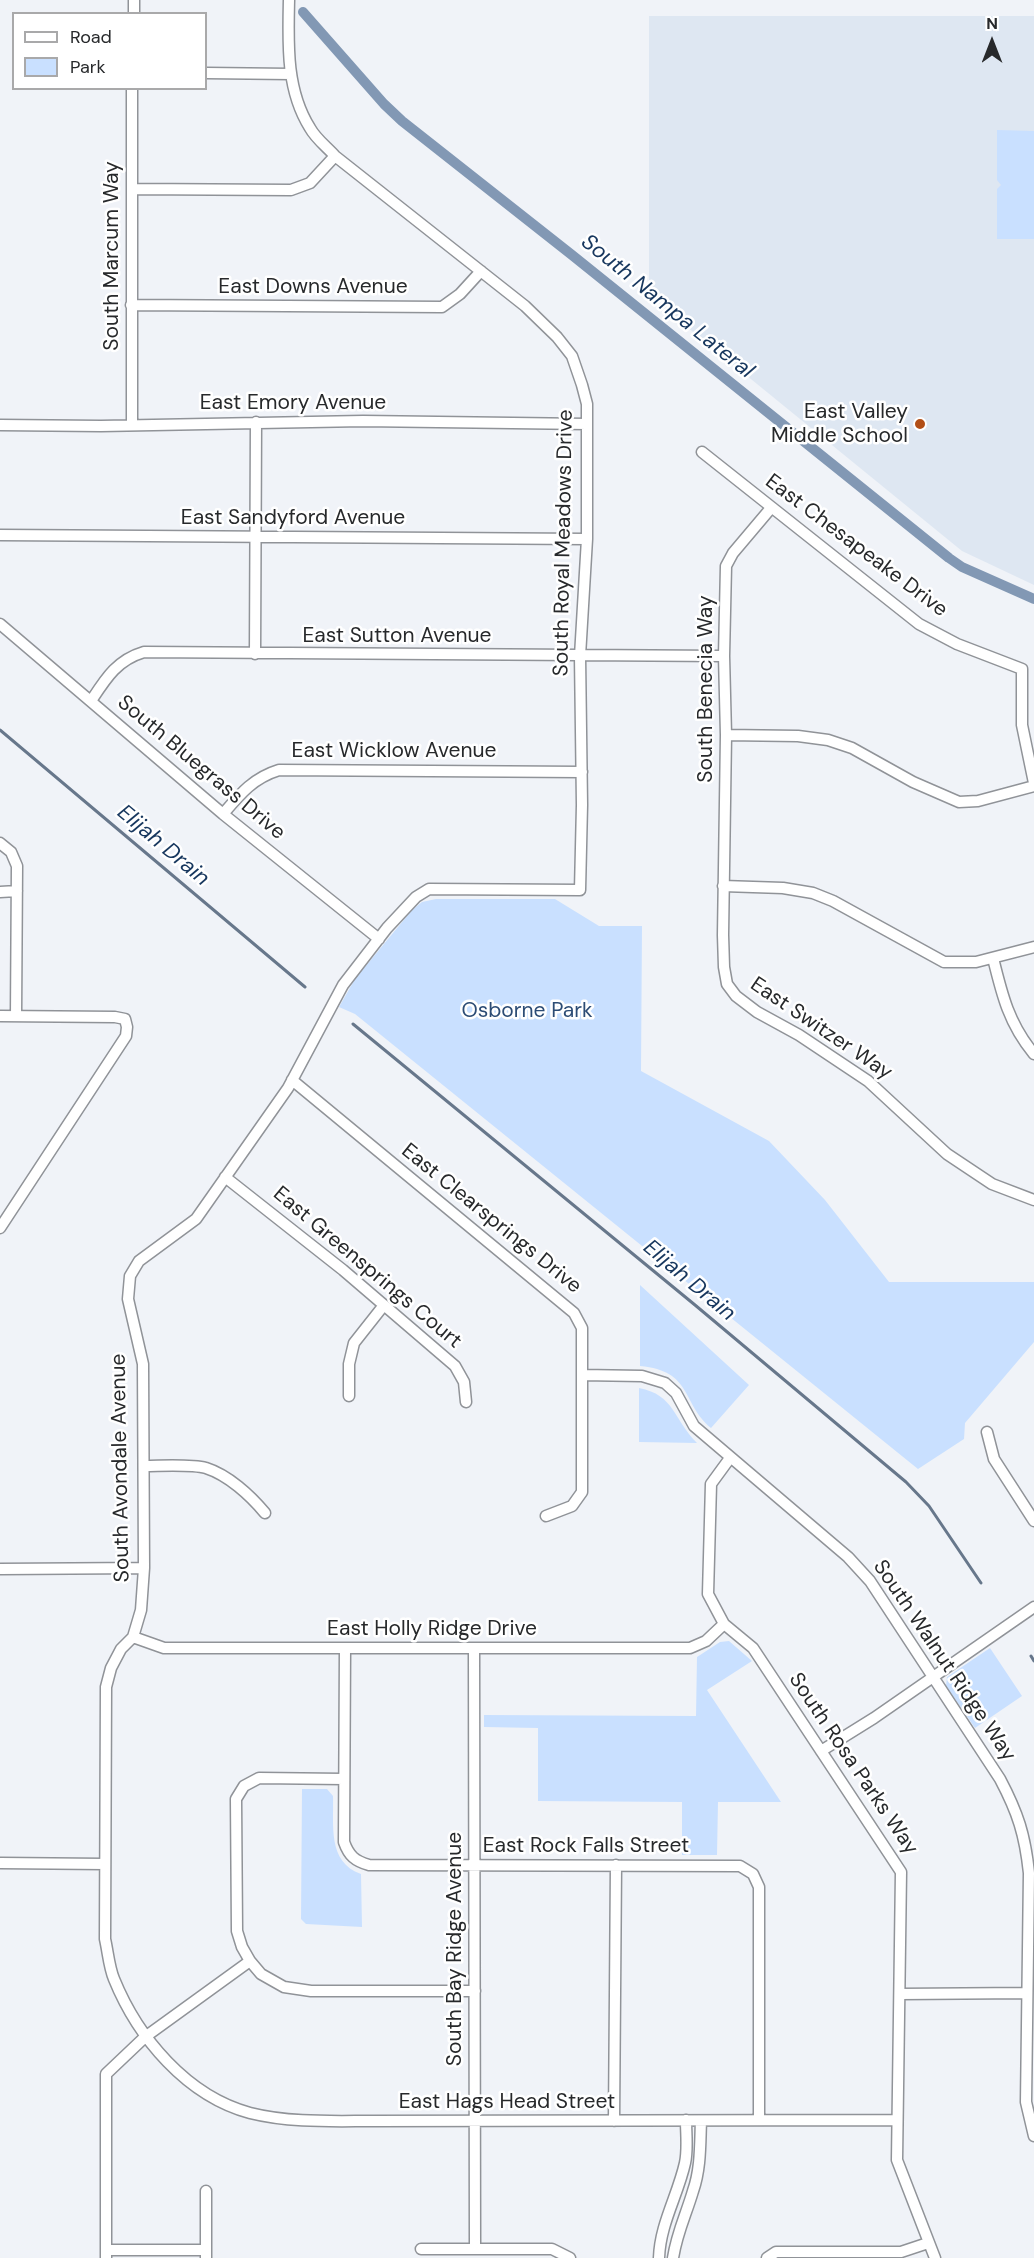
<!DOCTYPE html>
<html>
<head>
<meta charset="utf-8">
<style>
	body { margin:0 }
	#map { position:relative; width:1034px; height:2258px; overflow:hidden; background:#f0f3f8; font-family:"DM Sans",sans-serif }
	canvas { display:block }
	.legend { position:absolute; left:12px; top:12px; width:195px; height:78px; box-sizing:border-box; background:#fff; border:2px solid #a9a9aa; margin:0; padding:8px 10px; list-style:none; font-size:18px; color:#27292b }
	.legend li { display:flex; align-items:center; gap:12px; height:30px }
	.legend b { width:30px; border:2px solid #a9a9aa }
	.north { position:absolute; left:962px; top:12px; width:60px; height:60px; -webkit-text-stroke:4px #fff; paint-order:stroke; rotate:0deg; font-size:16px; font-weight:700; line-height:24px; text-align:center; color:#27292b }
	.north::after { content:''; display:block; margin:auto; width:21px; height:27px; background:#27292b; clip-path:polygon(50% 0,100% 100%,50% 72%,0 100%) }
</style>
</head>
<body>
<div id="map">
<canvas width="1034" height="2258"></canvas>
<ul class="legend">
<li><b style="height:8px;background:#fff"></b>Road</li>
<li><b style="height:16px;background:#c9e0ff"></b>Park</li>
</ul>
<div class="north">N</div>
</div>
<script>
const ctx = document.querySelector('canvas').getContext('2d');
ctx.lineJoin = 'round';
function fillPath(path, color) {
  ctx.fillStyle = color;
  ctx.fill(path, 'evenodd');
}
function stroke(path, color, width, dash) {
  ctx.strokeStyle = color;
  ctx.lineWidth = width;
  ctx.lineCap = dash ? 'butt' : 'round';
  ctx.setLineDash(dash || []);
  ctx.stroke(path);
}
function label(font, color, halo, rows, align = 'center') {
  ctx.font = font + ' "DM Sans",sans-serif';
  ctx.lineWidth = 5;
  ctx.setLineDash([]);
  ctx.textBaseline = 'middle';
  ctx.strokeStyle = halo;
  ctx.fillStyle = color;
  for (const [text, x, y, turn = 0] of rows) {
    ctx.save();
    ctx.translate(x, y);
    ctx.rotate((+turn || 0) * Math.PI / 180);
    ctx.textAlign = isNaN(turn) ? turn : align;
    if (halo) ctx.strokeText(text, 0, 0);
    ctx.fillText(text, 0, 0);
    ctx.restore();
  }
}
fillPath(new Path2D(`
	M649,16H1034V585L962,551L649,296Z`), '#dee7f2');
fillPath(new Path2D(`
	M997,130L1034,131V239H997V189L1001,185L997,180Z
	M436,899H555L599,926H642L641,1071L769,1141L825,1200L889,1282H1034V1342L965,1423L964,1439L918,1469L355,1014L339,1007L355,979L412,910L422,902Z
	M640,1285L749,1385L711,1428C681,1403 693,1371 640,1366Z
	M639,1388C675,1395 673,1419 697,1443L639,1442Z
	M729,1641L752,1661L707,1690L781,1802H718L717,1855H682V1802L538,1801V1728L484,1727V1715L696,1716L697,1657L720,1642Z
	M990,1648L1022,1696L975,1728L946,1686L947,1677Z
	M302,1789H327L333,1796C334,1825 327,1862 361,1874L362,1927L306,1924L301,1919Z`), '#c9e0ff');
stroke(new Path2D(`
	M0,730L305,987
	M353,1024L695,1305L906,1482L929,1506L981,1583
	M1031,1656L1034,1661`), '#67778b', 3);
stroke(new Path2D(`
	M303,12L384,104L402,121L572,255L949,558L962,567L1034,599`), '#8298b4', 10);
const minor = new Path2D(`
	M289,0C288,44 286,90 310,128C316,139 327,147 335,156L525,306L557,337L572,356L582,385L587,404V539L580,656L582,805L580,890L429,889L416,897L387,928L343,985L288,1088L196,1219L139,1261L130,1276L128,1299L143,1364L144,1568L141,1610L133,1637L121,1649L111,1668L106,1687L105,1939C108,1952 109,1967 114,1979C138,2038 187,2096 250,2113C290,2123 332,2121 373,2121L897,2120
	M134,14V0
	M206,73L291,74
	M132,189L291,190L310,183L335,156
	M131,305L442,307L460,294L481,271
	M132,424V88
	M0,425L101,426L363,421L587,424
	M702,452L919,624L957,644L1022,669V725L1034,783
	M771,508L733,553L726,566L724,656L726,735L723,935L724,967L727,984L736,996L757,1012L799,1035L868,1081L947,1154L992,1184L1034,1200
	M0,535L587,539
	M0,624L223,814L379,939
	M255,654L256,422
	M91,701C106,678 117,660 144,652L724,656
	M726,735L798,736L828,740L852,748L913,782L959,802L978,801L1034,786
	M223,814C240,794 253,778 279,770L582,772
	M0,843L11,852L17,866L16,1016
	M723,886L783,888L813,893L833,901L944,962H976L1034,947
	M0,892L17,891
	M993,958C1002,995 1009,1024 1034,1054
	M0,1016L115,1017L125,1019L127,1027L126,1036L0,1228
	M292,1080L574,1313L582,1328V1492L572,1506L546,1516
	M225,1177L343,1270L455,1366L464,1382L466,1402
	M582,1375L642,1376L665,1383L676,1393L694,1426L848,1557L870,1581L1000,1779C1018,1813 1025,1835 1029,1873L1026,2102L1034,2136
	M349,1396V1364L354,1343L384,1305
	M987,1432L994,1459L1034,1521
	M730,1458L711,1484L708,1594L724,1624L753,1648L901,1872L897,2160L935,2258
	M145,1466C161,1466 191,1464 206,1468C228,1475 250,1495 265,1513
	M0,1569L144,1568
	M133,1637L164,1648H690L706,1641L724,1624
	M345,1648L344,1842C349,1856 355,1861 369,1865L740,1866L753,1874L759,1887V2120
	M474,1648L475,2249
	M821,1751L874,1718L1034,1607
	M344,1779L259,1778L244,1786L236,1799L237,1931L242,1947L250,1961L261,1974L284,1987L311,1991H475
	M0,1863L105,1864
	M900,1994L1027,1993
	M614,2121L616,1865
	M421,2249H552L570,2258
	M106,2250H206
	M106,2258V2074L145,2037L250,1961
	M206,2258V2191
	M659,2258C660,2224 678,2195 685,2163C688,2150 686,2134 686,2120
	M673,2258C677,2232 686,2215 693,2191C701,2168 700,2144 701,2121
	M767,2258L776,2252H901L928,2243`);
stroke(minor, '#909398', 13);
stroke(minor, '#fff', 10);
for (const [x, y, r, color] of [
	[920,424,6,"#b24f17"]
]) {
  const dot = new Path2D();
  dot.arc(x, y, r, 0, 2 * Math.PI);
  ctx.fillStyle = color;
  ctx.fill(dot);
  stroke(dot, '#fff', 2);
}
label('21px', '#27292b', '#fff', [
	["South Marcum Way",112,256,-90],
	["East Downs Avenue",313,287],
	["East Emory Avenue",293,403],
	["East Sandyford Avenue",293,518],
	["South Royal Meadows Drive",564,543,-89],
	["East Chesapeake Drive",856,546,37],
	["East Sutton Avenue",397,636],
	["South Benecia Way",706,689,-90],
	["East Wicklow Avenue",394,751],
	["South Bluegrass Drive",201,768,40],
	["East Switzer Way",821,1029,34],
	["East Clearsprings Drive",491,1219,39],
	["East Greensprings Court",367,1268,40],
	["South Avondale Avenue",121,1468,-91],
	["East Holly Ridge Drive",432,1629],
	["South Walnut Ridge Way",944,1661,56],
	["South Rosa Parks Way",853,1764,56],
	["East Rock Falls Street",586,1846],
	["South Bay Ridge Avenue",455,1949,-90],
	["East Hags Head Street",507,2102]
]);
label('21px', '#27292b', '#fff', [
	["East Valley",908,412],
	["Middle School",908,436]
], 'right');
label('21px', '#2c4c75', '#fff', [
	["Osborne Park",527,1011]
]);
label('italic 22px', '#17375e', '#fff', [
	["South Nampa Lateral",667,307,39],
	["Elijah Drain",163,846,40],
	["Elijah Drain",689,1281,40]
]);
</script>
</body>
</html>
